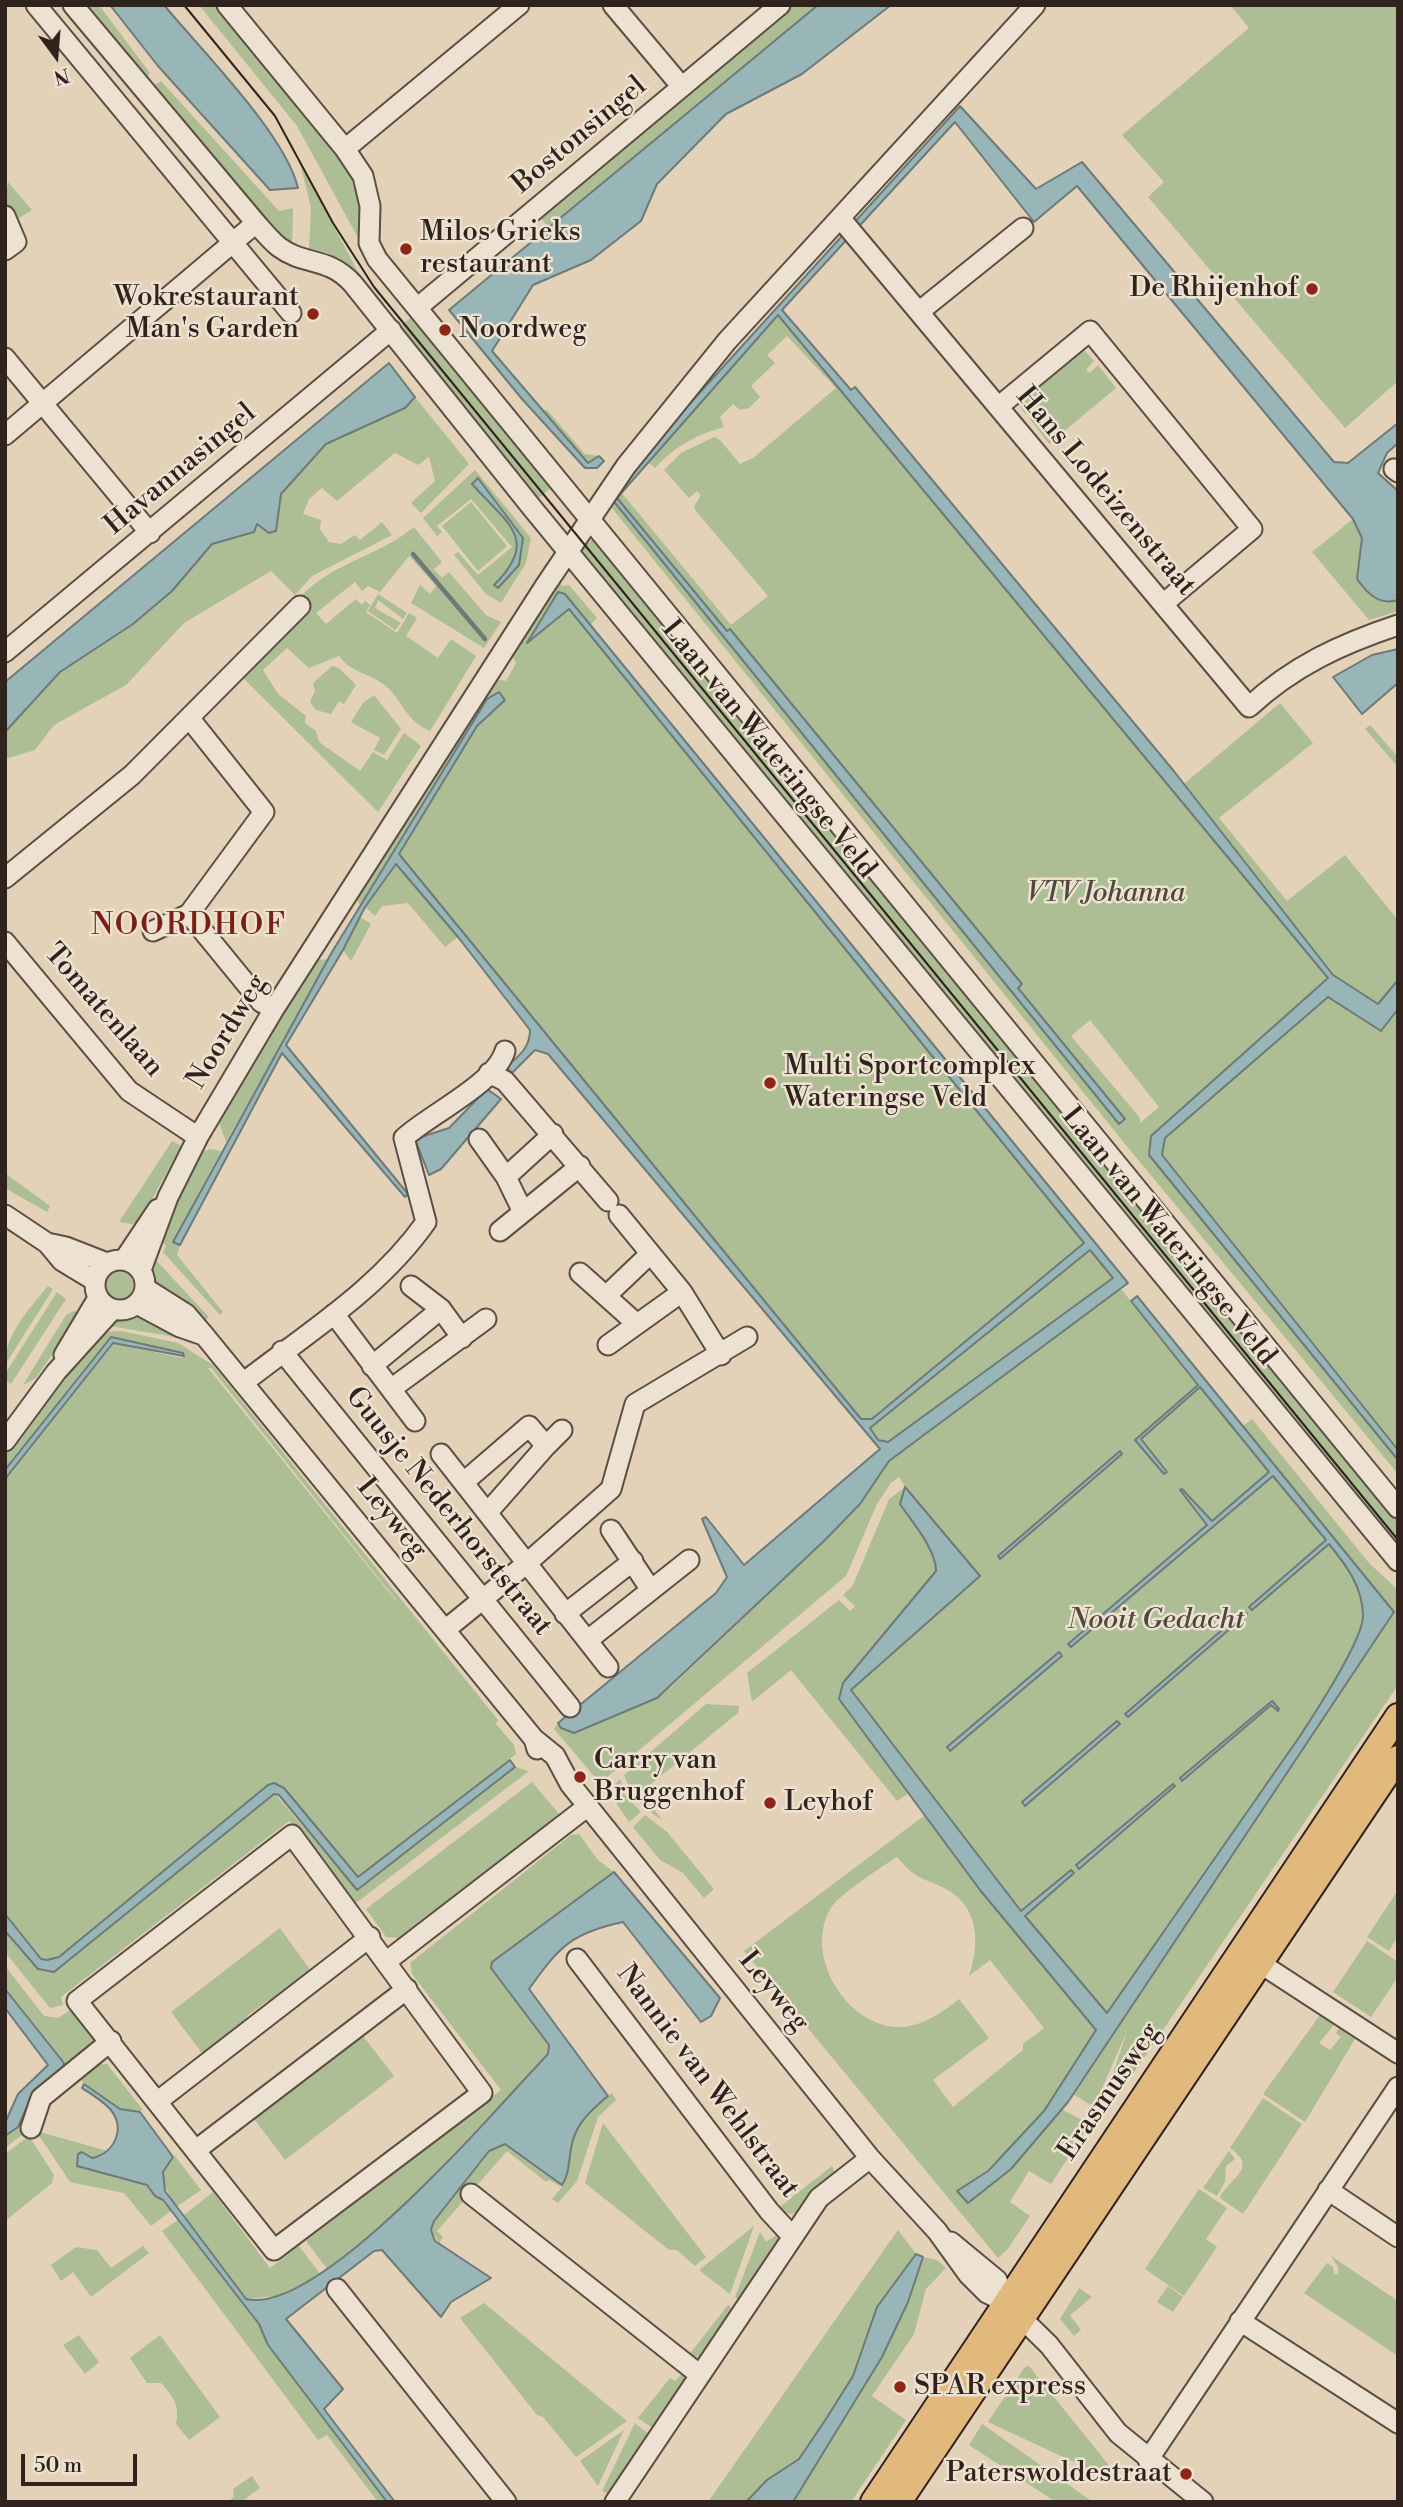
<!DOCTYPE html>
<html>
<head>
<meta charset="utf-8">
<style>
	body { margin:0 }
	#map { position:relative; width:1403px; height:2507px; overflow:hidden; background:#e3d2b8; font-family:"Libre Bodoni",serif }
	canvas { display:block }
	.frame { position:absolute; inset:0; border:7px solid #30221d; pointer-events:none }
	.north { position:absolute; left:21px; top:21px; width:70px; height:70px; -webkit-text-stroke:5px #ede2d1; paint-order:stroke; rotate:164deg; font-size:19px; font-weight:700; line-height:28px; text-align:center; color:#30221d }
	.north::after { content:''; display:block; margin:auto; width:24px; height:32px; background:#30221d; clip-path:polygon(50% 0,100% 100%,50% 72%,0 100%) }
	.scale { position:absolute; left:21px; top:2454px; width:116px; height:32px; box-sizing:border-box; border:4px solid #30221d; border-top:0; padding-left:9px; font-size:21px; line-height:24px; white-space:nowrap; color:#30221d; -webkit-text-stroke:5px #ede2d1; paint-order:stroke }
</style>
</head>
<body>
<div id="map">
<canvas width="1403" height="2507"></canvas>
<div class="frame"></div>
<div class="north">N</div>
<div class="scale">50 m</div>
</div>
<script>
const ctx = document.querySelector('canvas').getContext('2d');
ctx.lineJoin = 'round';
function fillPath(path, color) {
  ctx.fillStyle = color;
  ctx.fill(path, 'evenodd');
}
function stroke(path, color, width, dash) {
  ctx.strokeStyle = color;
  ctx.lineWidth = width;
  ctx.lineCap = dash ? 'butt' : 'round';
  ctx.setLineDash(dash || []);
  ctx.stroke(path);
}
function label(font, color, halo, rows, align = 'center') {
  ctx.font = font + ' "Libre Bodoni",serif';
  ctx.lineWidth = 5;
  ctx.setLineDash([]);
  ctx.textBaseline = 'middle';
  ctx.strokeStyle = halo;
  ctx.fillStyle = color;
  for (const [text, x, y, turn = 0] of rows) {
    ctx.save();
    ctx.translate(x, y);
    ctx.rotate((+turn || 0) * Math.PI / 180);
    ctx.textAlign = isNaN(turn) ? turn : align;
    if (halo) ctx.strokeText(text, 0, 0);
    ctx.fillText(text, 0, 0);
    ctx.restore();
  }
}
fillPath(new Path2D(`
	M82,5H99L150,73L145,81Z
	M199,5H216L353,173L364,207L358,229L362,245L297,126Z
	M791,5H818L550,229L539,216Z
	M1230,5H1398V381L1345,428L1148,197L1164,182L1122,135L1249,28Z
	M161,81L279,211L293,208L292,249L277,235L151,87Z
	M300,163L357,270L384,304L381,306C360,282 343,252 309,249L311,207Z
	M8,182L32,210L16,220L5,203Z
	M778,314L1328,978L1151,1136L1149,1155L1398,1460V1474L1121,1139L607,502L611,498L1119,1124L1125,1119L1017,987L1021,983L731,630L727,631L616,497L621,492L731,625L768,596L696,511L694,507L701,495L697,491L689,498L664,470L681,453L714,437L720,440L740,464L753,458L836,388L787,336L767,355L775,363L751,386L760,397L749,408L740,410L733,404L720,417L724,427C696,435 675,446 655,468L647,461ZM1090,1020L1159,1107L1140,1123V1118L1071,1036Z
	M413,316L553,486L538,499L400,326Z
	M1076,349L1084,350L1094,361L1086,370L1090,373L1098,365L1116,388L1049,444L1030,419L1038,411L1036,406L1025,414L1017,401Z
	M415,397L469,464L421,513L411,503L435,481L429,457L418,465L395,453L337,501L322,488L309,499L303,514L321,520L320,529L329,542L341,544L355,535L360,540L382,522L392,535L312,576L295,595L271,571L184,623L126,685L54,725L35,750L5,759V732L60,672L133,624L172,591L212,544L254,532L260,511L278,517L281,494L326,444L405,408Z
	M541,410H547L585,454L599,456L588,463Z
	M475,470L531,538L526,563L501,603L486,594L454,555L458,552L478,575L512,547L471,499L437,526L442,532L437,536L423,518ZM478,479L523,538L519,565L494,584C541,539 506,522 472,484Z
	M471,502L507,546L478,571L442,526Z
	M1353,519L1362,538L1357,580L1391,602L1398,600V611L1369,620L1312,552Z
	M414,527L442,562L434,569L442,578L449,572L486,615L501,622L484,648L411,603L420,585L430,594L436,586L409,556L380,592L368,586L362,591L355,582L316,613L326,624L356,599L362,605L365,601L370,605L366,612L397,633L409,613L417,618L406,636L438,658L451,639L476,656L430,731C403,720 401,694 380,682C365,672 351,672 339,656L309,668L287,648L263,670L278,694L306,716L305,723L316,731L319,742L360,771L373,752L387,760L404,733L421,746L378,812L239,674C264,643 287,603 320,580C350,559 385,551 414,527Z
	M594,538L1398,1516V1553L580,554V550Z
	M557,580L562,586L569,585L597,618L590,625L565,594L528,641L569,608L1085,1243L872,1419H861L399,854L477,726L505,700L487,699L360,905L355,898L495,679L506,681L516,663L511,654Z
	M378,594L407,613L403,619L378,600L375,608L401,623L395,630L368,611Z
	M332,666L339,668L356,685L344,704L339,701L331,714L316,710L310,702L315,691L313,683Z
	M374,695L401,729L384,755L374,750L380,738L351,722L363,703Z
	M1280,703L1313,743L1219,818L1287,901L1345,855L1398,920V980L1379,1004L1333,975L1184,784Z
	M1370,725L1398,757V767L1365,729Z
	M396,864L458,937L445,947L408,903L382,906L375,916L365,907Z
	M359,916L371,924L351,961L343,950Z
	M330,959L226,1142L218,1120L314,960Z
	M1328,997L1381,1031L1398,1009V1450L1162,1155L1165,1138Z
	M172,1141L181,1146L138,1225L119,1222Z
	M210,1149L221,1151L173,1242L180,1245L177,1255L223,1312L220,1315L163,1252L166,1246L160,1239L201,1152Z
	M5,1173L50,1206L47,1212L5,1188Z
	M1090,1250L1113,1278L888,1442L878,1440L869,1428Z
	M152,1256L209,1317L206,1320L159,1290L149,1267Z
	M105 1285a14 14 0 1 1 28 0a14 14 0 1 1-28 0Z
	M48,1286L53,1289L5,1365C5,1334 29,1309 48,1286Z
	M1121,1289L1350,1571C1357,1585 1365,1603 1363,1619C1360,1644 1315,1712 1300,1736L1107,2013L994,1879L851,1690L980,1576L912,1499L900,1505C912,1522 936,1549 936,1571L843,1683L839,1699L909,1793L897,1801L791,1670L752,1702L747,1673L839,1600L850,1611L855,1606L843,1595L853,1585L889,1499L905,1487L899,1477L891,1483L877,1504L846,1576L600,1783L554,1729L558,1723L561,1728L670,1688L825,1540L860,1504L889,1461Z
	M57,1292L66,1299L11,1384L5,1380V1374Z
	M74,1311L81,1313L36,1378L23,1385L66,1315Z
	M140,1314L195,1342L193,1344L175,1337L110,1326L113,1320Z
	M122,1331L178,1343L213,1365L498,1720L496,1724L514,1745L516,1754L358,1878L284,1788L279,1784L268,1785L59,1957L47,1961L41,1959L5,1914V1479L113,1343L182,1358L183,1352L111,1337L5,1470V1455L100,1332ZM208,1368H211L397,1601H396Z
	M1252,1419L1369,1563L1398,1590V1685L1105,2115L1110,2083L1127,2031L1094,2107L1073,2094L1394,1613L1243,1426Z
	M706,1704L739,1706L738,1713L641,1792L662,1820C643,1808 632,1796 624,1775Z
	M515,1767L529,1771L356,1903L352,1902L289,1821L61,1997L63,2005L50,2008L5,1952V1931L23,1954L45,1972L275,1794L357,1890Z
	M620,1779L625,1795L641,1812L629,1822L608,1791Z
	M532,1782L560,1815L401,1938L386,1937L366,1909Z
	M645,1815L667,1832L714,1889L704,1898L683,1873L660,1860L633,1827Z
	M925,1815L980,1890L1096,2030L1044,2111L1020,2139L975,2181L968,2203L1011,2169L1061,2109L1090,2124L1051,2184L1029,2171L1010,2202L1030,2216L1007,2250L998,2258L744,1951ZM897,1857C919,1884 925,1876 951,1892C980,1911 979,1947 969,1976L990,1960L1044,2028L1023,2044V2050L953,2107L933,2080L989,2038L959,1999C942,2013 920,2028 897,2027C844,2025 801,1950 833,1905C841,1894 884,1865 897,1857Z
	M579,1834L598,1860L614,1872L492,1962L491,1968L549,2045L548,2054L395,2215L327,2269L306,2241L501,2090L412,1974L410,1963L571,1835Z
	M1398,1890V1936L1389,1951L1367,1937Z
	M280,1928L311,1971L273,2002L267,2001L247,2016L246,2021L202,2053L171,2012Z
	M1367,1941L1398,1962V1977L1371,2017L1333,1992Z
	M5,1966L44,2016L58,2018L73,2008L103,2042L41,2098L31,2128L5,2148V2136L18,2126L33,2093L63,2068L64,2063L5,1989Z
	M1320,2015L1334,2025L1319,2043L1330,2050L1341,2037L1336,2033L1339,2028L1355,2039L1305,2122L1263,2094Z
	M360,2032L394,2076L285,2160L252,2116Z
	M99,2064H107L143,2110C124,2119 93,2092 80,2079Z
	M612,2093L616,2100L598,2117L577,2181L558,2203L552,2199L562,2187L549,2180L546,2182L507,2151L437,2231L443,2237L439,2243L431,2230L434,2221L489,2151L505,2144L562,2185C571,2171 568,2156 572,2141C578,2121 596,2105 612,2093Z
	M1263,2098L1302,2124L1243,2214L1220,2198C1226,2180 1261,2169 1230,2148Z
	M603,2123L706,2257L695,2266L677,2250H669L585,2183Z
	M36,2131L108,2151L92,2158L82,2152L78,2155L77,2166L147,2185L171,2211L151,2226L124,2193L70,2182Z
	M29,2136L54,2175L52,2183L5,2221V2154Z
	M1229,2151L1235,2159L1226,2166L1225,2182L1217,2196L1203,2188Z
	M175,2156L201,2190L176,2207L161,2179L164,2167Z
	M832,2166L836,2175C821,2192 801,2226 777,2209Z
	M1199,2189L1227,2208L1206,2239L1217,2247L1184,2296L1145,2269Z
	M213,2192L270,2268L299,2246L321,2275L276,2296L246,2299L183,2216Z
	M178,2220L259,2324L268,2345L387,2502H378L327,2435L318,2440L162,2231Z
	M754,2226L730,2294L699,2270Z
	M898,2230L916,2254L877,2307L853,2376L826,2419L799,2459L767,2480L746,2502H708Z
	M760,2232L766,2242L778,2234L780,2242L741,2302L735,2297Z
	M143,2246L149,2253L91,2297L73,2272L61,2281L51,2265L76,2247L97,2250L111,2268Z
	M1331,2256L1398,2301V2356L1304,2293L1327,2263L1333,2267L1334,2274H1338V2267Z
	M923,2257L937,2260L946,2268L926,2289L914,2334L872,2396L906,2420L851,2502H793C842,2422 894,2347 923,2257Z
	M1168,2286L1183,2297L1173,2312L1157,2302Z
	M1079,2288L1092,2297L1070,2315L1081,2330L1074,2336L1060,2319Z
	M484,2303L627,2421L576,2457L543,2417L537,2415L460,2318Z
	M728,2305L734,2310L702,2357L688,2356Z
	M79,2335L99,2362L85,2374L63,2345Z
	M160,2335L220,2417L189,2440L176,2424C180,2405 173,2396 161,2383H147L130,2358Z
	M1029,2366L1120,2479L1117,2482L988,2422L1025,2367Z
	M682,2374L686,2381L655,2430L638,2418L670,2378L675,2381Z
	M635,2423L651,2436L612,2496L602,2491Z
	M982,2424L1093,2502H1056L969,2445Z
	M624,2430L598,2486L580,2461Z
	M252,2476L260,2488L241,2502H227L234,2497L233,2489Z`), '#adbd94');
const water = new Path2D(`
	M110,5H164C202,51 285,134 298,188L270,190L158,66Z
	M818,5H891L802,74L726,114L657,184L641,221L591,260L533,285L492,351L588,463L599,456L604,461L597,468H585L522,399L449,310Z
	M960,106L1036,189L1082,162L1334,462L1348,463L1398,423V443L1387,453L1378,473L1398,491V600C1379,606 1367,593 1357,579L1362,538L1353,519L1077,186L1034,222L955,122L782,310L851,390L855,387L1173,770L1333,975L1378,1004L1398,980V1009L1381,1031L1328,997L1165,1138L1162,1155L1398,1450V1460L1149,1155L1151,1136L1328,978L778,315L617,498L727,631L730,629L1022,984L1018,988L1125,1119L1119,1124L611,498L644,454Z
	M389,363L415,397L405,408L326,444L281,494L276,531L269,533L257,524L254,532L212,544L172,591L133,624L60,672L5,732V682Z
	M478,478L523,538L519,565L498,588L494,585C541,539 506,523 472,484Z
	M558,592L565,594L1128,1283L889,1461L860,1504L825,1540L657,1698L574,1733L561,1728L558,1723L716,1593L727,1577L702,1519L706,1517L744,1565L880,1449L548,1054L535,1050L512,1073L506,1067C519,1056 530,1048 530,1030L458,937L396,864L365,907L343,950L286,1045L408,1194L405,1197L282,1053L180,1245L173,1242L332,952L487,699L499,692L505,700L477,726L399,854L861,1419H872L1084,1243L569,609L527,643ZM1090,1250L1113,1278L888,1442L878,1440L870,1428Z
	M1398,649V683L1362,714L1333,677L1372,655Z
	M487,1089L501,1099L441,1169L429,1175L415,1139L449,1128Z
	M1137,1296L1394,1612L1068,2102L1011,2169L968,2203L957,2191L988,2171L1044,2111L1096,2030L980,1890L839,1699L843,1683L936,1571C936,1549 912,1522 900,1504L905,1487L980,1576L851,1690L1021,1911L1071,1870L1074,1873L1025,1916L1107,2013L1300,1736C1315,1713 1363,1640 1363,1616C1363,1587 1346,1565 1329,1544L1252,1610L1249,1607L1326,1540L1273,1476L1071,1647L1068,1644L1207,1525L1180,1490L1182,1489L1212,1521L1269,1472L1200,1387L1141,1439L1167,1472L1164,1474L1135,1440L1198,1385L1131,1301Z
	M111,1337L183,1353L184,1356L113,1343L5,1479V1470Z
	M1120,1451L1122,1454L1000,1559L998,1556Z
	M1244,1611L1247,1614L1128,1717L1125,1714Z
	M1059,1652L1062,1656L950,1751L947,1747Z
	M1272,1701L1279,1709L1278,1711L1271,1705L1182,1781L1180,1778Z
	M1117,1721L1120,1724L1025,1806L1022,1802Z
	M510,1760L515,1767L357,1890L279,1795L274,1794L54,1972L38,1969L5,1931V1914L41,1959L47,1960L59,1957L268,1785L274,1783L284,1788L358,1877Z
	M1173,1784L1175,1786L1079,1869L1076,1865Z
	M614,1872L720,1998L711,2016L701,2022L623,1922C571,1933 559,1947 529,1989L608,2096C594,2108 578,2121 573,2140C568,2156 571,2171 562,2185L505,2144L489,2151L434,2221L431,2230L435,2241L491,2278L451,2302L441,2317L382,2250L374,2251L286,2319L343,2389L324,2409L395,2502H387L268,2345L259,2324L163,2200L155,2196L147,2185L77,2166L78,2154L82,2152L92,2158C115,2153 126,2128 110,2109C103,2101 91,2094 82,2088L84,2084L120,2109L140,2112L173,2157L163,2172L165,2191L246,2299C320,2317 498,2106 548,2054L549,2045L491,1968L492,1962Z
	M5,1989L64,2063L63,2067L33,2093L18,2127L5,2136V2123L18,2094L48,2065L5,2008Z
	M916,2254L923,2257L908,2302L882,2357L793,2502H746L767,2480L799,2459L826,2419L853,2376L877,2307Z`);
fillPath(water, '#98b5b7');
stroke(water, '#6e7a79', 2);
stroke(new Path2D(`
	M413,554L485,639`), '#6e7a79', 4.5);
const minor = new Path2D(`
	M36,5L291,313
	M73,5L256,223C263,231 271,241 279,247C304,266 328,256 353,284L533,509L1398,1561
	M227,5L345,149L363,176L370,206L369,243L377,259L1398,1508
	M613,5L682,87
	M345,149L519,5
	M5,216L16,242L5,250
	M841,219L1249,707C1293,666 1341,644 1398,625
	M417,308L780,5
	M920,311L1023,228
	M5,358L150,533
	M998,407L1090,331L1252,529L1163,604
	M5,435L256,223
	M1394,469L1398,472
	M5,652L391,330
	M5,878L132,775L300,606
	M189,914L261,1002L274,1009
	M153,931L189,914L264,812L190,719
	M5,942L129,1091L198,1137
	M489,1073L505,1081L608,1201
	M479,1139L506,1177
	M523,1212L506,1177L553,1134
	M5,1215L47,1243L62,1261L95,1281
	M619,1215L682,1292L721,1355
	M500,1231L580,1166
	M47,1243L66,1247L107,1263
	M95 1285a25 25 0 1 1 50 0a25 25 0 1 1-50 0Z
	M124,1260L158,1209
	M141,1270L168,1197L198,1137L274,1009L545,586L626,466L727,341L1035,5
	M580,1273L637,1324
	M411,1286L441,1309L462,1338
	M145,1288L186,1314L204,1335L534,1739L537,1749
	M606,1296L650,1254
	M137,1304L180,1327L203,1335
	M334,1314L415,1421
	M608,1345L682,1292
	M282,1351L570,1707
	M64,1355L98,1298
	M372,1366L441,1309
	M243,1383C307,1333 379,1289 426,1222L404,1138C430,1114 495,1084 505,1051
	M391,1389L486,1319
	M5,1441L56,1372L113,1309
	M546,1446L562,1430
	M441,1454L608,1667
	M464,1482L529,1426L546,1446L488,1512
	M611,1530L651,1590
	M565,1614L633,1561
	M445,1630L526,1564L611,1489L635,1404L747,1337
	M588,1640L689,1560
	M534,1739L555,1756L570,1784L870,2158L937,2231L968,2274L987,2293L1005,2302L1049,2345L1118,2433L1203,2502
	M292,1835L482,2093L274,2250L77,2001Z
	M1249,1956L1398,2053
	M577,1959L769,2211L793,2237
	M387,1961L588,1806
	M158,2101L370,1937
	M31,2128L41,2098L111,2041
	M196,2150L407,1989
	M1328,2190L1398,2237
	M471,2194L700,2375
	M951,2242L997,2280L1005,2302
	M337,2289L506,2502
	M1240,2321L1398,2423
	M1148,2460L1398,2087
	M615,2502L819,2198L870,2158`);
const major = new Path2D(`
	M873,2502L1398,1716
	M899,2502L1398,1758`);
stroke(minor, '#5d4e44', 23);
stroke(major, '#30221d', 28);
stroke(minor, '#ede2d1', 19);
stroke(major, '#e2b97c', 24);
stroke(new Path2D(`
	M184,5L275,116L333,223L374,287L1398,1540`), '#30221d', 2);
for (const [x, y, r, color] of [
	[406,249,7,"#8f2418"],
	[1312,289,7,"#8f2418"],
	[313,314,7,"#8f2418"],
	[445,330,7,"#8f2418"],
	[770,1083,7,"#8f2418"],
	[580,1777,7,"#8f2418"],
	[770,1803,7,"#8f2418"],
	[900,2387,7,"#8f2418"],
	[1186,2474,7,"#8f2418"]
]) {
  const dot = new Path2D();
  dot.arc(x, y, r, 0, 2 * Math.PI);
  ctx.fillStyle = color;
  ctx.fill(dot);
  stroke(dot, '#ede2d1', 2.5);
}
label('28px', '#30221d', '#ede2d1', [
	["Bostonsingel",580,136,-40],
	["Havannasingel",181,470,-40],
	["Hans Lodeizenstraat",1105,492,50],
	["Laan van Wateringse Veld",768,750,51],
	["Tomatenlaan",103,1011,49],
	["Noordweg",228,1032,-59],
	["Laan van Wateringse Veld",1168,1237,51],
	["Guusje Nederhorststraat",448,1512,51],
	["Leyweg",391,1519,51],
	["Leyweg",773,1992,51],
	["Nannie van Wehlstraat",707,2082,53],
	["Erasmusweg",1110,2092,-56]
]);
label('28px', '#30221d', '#ede2d1', [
	["Milos Grieks",420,233],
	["restaurant",420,265],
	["De Rhijenhof",1298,289,"right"],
	["Wokrestaurant",299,298,"right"],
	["Man's Garden",299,330,"right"],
	["Noordweg",459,330],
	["Multi Sportcomplex",784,1067],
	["Wateringse Veld",784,1099],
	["Carry van",594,1761],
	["Bruggenhof",594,1793],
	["Leyhof",784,1803],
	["SPAR express",914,2387],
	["Paterswoldestraat",1172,2474,"right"]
], 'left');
label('italic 28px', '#4f493b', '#ede2d1', [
	["VTV Johanna",1106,894],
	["Nooit Gedacht",1156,1621]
]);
ctx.letterSpacing = '2px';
label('30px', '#7a1f14', '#ede2d1', [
	["NOORDHOF",189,927]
]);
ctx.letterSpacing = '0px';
</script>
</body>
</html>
